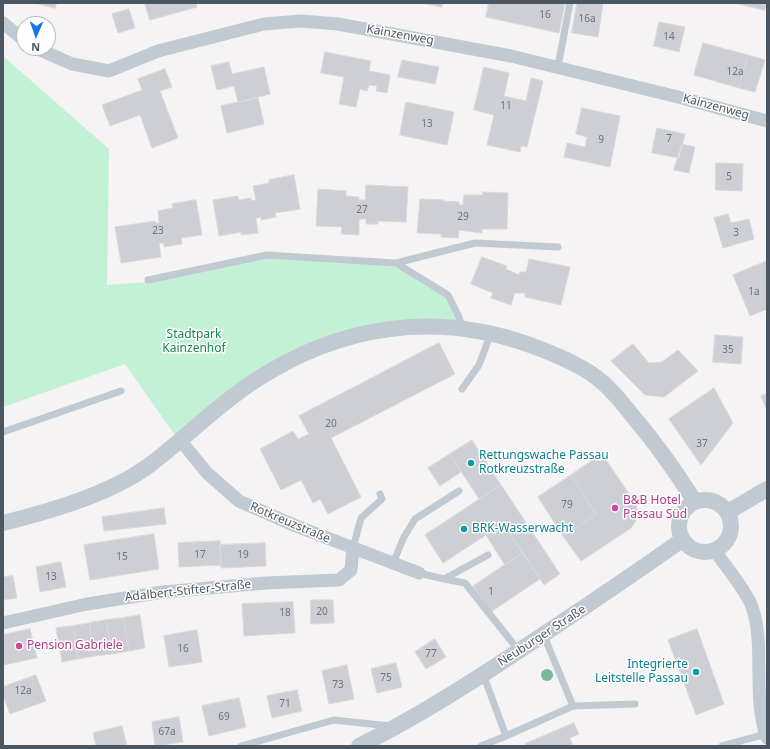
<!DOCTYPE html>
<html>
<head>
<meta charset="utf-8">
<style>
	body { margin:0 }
	#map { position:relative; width:770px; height:749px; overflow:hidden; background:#f5f3f3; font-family:"Noto Sans",sans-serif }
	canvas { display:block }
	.frame { position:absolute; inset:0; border:4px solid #4a5661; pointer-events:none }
	.north { position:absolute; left:16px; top:16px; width:40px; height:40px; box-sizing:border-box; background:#fff; border:1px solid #b7bbc0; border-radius:50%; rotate:182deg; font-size:11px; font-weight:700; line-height:16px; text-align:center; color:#4a5661 }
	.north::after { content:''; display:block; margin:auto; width:14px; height:18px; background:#1a73e8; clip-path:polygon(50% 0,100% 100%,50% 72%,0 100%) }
</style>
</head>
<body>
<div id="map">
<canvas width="770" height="749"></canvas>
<div class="frame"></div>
<div class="north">N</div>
</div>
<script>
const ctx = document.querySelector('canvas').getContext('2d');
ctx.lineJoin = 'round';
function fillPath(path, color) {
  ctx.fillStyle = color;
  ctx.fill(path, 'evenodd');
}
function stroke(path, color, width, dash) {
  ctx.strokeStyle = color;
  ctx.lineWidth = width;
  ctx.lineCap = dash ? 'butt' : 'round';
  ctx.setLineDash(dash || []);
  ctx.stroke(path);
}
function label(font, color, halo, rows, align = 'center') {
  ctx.font = font + ' "Noto Sans",sans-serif';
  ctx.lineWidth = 3;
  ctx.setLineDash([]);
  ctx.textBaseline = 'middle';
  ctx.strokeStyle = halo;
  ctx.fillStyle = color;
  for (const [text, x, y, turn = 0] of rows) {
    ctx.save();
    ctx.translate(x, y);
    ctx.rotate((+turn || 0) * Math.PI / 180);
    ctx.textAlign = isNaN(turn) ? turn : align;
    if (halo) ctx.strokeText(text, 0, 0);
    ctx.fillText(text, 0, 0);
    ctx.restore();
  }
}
fillPath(new Path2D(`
	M3,56L109,149L107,285L147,282L267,257L395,263L446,295L462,328L318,346L179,441L125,364L3,407Z`), '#c3f1d5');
const building = new Path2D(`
	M35,3H57L55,8Z
	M145,3H196L197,7L150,20Z
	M422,3H443L442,7Z
	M489,3H565L559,33L486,17Z
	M577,3L603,4L598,37L572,33Z
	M735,3H767L765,10Z
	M129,9L135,28L118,33L112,14Z
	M659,22L685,27L679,52L654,46Z
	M703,43L748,55L739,88L694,75Z
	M325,52L371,61L369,71L390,75L387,93L376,91L377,86L369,85L367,91L360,89L356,107L339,104L344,77L321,73Z
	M748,55L765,60L755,92L739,88Z
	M402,60L439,67L435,84L398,77Z
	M229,62L232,74L264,67L270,94L238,102L234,86L217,90L211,66Z
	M484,67L509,73L504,96L526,101L531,78L543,81L527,147L521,146L520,152L487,145L494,115L474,110Z
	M165,69L172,87L160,91L178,138L152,148L140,115L110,126L102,105L142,90L138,79Z
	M258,98L264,124L227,133L221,106Z
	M406,102L454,112L447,145L400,135Z
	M582,108L620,116L610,167L564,157L567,143L585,147L587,137L576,134Z
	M657,128L685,134L679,158L652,153Z
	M682,144L695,147L689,173L674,170Z
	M716,163L743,164L742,191L716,190Z
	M294,175L300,209L275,213L276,217L261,220V217L256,218L258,233L241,235V232L219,236L213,200L238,196L239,200L251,198V201L256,200L253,186L269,183V180Z
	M366,185L408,187L406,222L378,221V224H366V219H359V235L341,234L342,227L316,226L318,189L346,191V196L359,197V200H365Z
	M483,192L508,193L507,229H482V233L459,230L458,238L441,237V234L417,233L420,199L444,200V201L459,202V205H463L464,195H483Z
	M196,200L202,235L181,238L182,244L164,247V243H159L161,257L121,263L115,227L155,221V223H159L158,211L173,208L172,204Z
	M728,214L731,223L749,219L754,239L723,248L714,218Z
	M482,257L507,266L506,269L519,275L520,272H526L529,259L570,267L561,305L525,297V293H515L511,305L491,298L493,293L471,284Z
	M767,261V309L750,316L733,275Z
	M715,335L743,337L741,364L713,362Z
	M439,343L455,374L331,438L361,497L328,514L320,499L313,503L301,480L281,490L260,449L293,431L298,439L309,434L299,416Z
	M633,344L649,363L662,362L678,350L698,371L664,397L645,395L611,361Z
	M714,388L733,423L701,465L669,419Z
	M767,394V411L761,396Z
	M472,440L501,485L479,499L450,454Z
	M450,454L461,472L440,486L428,468Z
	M602,454L636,504L639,516L631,528L581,561L563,536L596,514L571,475Z
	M571,475L596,514L563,536L538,497Z
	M501,485L560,574L544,585L503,524L443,563L425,535Z
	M164,508L166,524L104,531L102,517Z
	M503,524L523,553L505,565L486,535Z
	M154,534L159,569L90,580L84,545Z
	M220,541L221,565L179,567L178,543Z
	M265,543L266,566L221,568L220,545Z
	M523,553L540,579L491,612L473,586Z
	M61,562L66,587L40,592L36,567Z
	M13,576L17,598L3,600V577Z
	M311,600H333L334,623L311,624Z
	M293,602L295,633L244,636L242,604Z
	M140,615L145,648L129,651L123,618Z
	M123,618L129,651L112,654L106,620Z
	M106,620L112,654L95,656L89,623Z
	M89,623L95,656L78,659L73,626Z
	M73,626L78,659L62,662L56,628Z
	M30,629L37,658L3,665V635Z
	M697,629L724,704L696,715L668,640Z
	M197,630L202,662L169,667L164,636Z
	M435,639L446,657L426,669L415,652Z
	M396,663L402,687L377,693L371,669Z
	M347,665L354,699L329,704L322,671Z
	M36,675L46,701L10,714L3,695V687Z
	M297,690L302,711L272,718L267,696Z
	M239,698L246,727L209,736L202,706Z
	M179,717L183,742L155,746L152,722Z
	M574,723L579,734L570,738L573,746H526L525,744Z
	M122,726L127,746H96L93,733Z`);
fillPath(building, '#cdcfd5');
stroke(building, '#d7d9de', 1);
stroke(new Path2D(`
	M558,66L570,3
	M396,263L448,295L459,317L462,328
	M148,280L267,255L396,263L475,243L558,247
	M462,389L479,365L491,333
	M3,432L121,391
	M353,548L361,518L382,499L380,494
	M393,563L404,537L415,519L459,491
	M419,573L444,579L488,555
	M444,579L465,583L519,651
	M573,706L635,704
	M506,736L573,706L544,636
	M241,746L334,720L390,726
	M481,746L506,736L483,674
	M722,746L766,734`), '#c1cad2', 7);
stroke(new Path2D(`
	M3,23L24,40
	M36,48L72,64L109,71L158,51L264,24L301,21L338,24L511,56L682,98L767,121
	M181,441L207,473L239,501L296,526L419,573
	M715,551C726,567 741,584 750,602C767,639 751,696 767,738
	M3,623L87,604L163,592L266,583L339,580L351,570L353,548`), '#c1cad2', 13);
stroke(new Path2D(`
	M679 526a26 26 0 1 1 52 0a26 26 0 1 1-52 0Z
	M728,512L767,489
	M3,523C51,511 111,494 151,464C187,437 218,404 256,380C341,325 434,311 530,345C552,353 577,363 596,377C612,389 623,404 635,419C658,446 676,472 695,502
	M359,746C414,719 466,686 517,652C573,615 628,578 682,540`), '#c1cad2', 16);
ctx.fillStyle = '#7bb799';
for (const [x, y] of [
	[547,675]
]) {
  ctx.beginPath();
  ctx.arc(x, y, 6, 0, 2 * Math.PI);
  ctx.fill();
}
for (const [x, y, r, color] of [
	[471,463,4,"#0f9aa8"],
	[615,508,4,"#d1479c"],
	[464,529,4,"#0f9aa8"],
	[19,646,4,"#d1479c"],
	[696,672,4,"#0f9aa8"]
]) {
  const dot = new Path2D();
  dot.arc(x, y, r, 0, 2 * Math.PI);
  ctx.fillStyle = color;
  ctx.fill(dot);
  stroke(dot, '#fff', 1.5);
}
label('10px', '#6b747e', null, [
	["16",545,15],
	["16a",587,19],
	["14",669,37],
	["12a",735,72],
	["11",506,106],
	["13",427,124],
	["7",669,139],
	["9",601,140],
	["5",729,177],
	["27",362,210],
	["29",463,217],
	["23",158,231],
	["3",736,233],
	["1a",754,292],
	["35",728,350],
	["20",331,424],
	["37",702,444],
	["79",567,505],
	["17",200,555],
	["19",243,555],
	["15",122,557],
	["13",51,577],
	["1",491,592],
	["20",322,612],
	["18",285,613],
	["16",183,649],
	["77",431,654],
	["75",386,678],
	["73",338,685],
	["12a",23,691],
	["71",285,704],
	["69",224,717],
	["67a",167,732]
]);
label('12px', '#4a5661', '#fff', [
	["Kainzenweg",400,35,10],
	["Kainzenweg",716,107,15],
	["Rotkreuzstraße",290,523,23],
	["Adalbert-Stifter-Straße",188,591,-6],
	["Neuburger Straße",542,636,-33]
]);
label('12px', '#17864f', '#fff', [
	["Stadtpark",194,335],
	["Kainzenhof",194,349]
]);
label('12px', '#0d838f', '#fff', [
	["Rettungswache Passau",479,456],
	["Rotkreuzstraße",479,470],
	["BRK-Wasserwacht",472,529],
	["Integrierte",688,665,"right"],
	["Leitstelle Passau",688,679,"right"]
], 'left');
label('12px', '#b23c85', '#fff', [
	["B&B Hotel",623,501],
	["Passau Süd",623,515],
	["Pension Gabriele",27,646]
], 'left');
</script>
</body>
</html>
